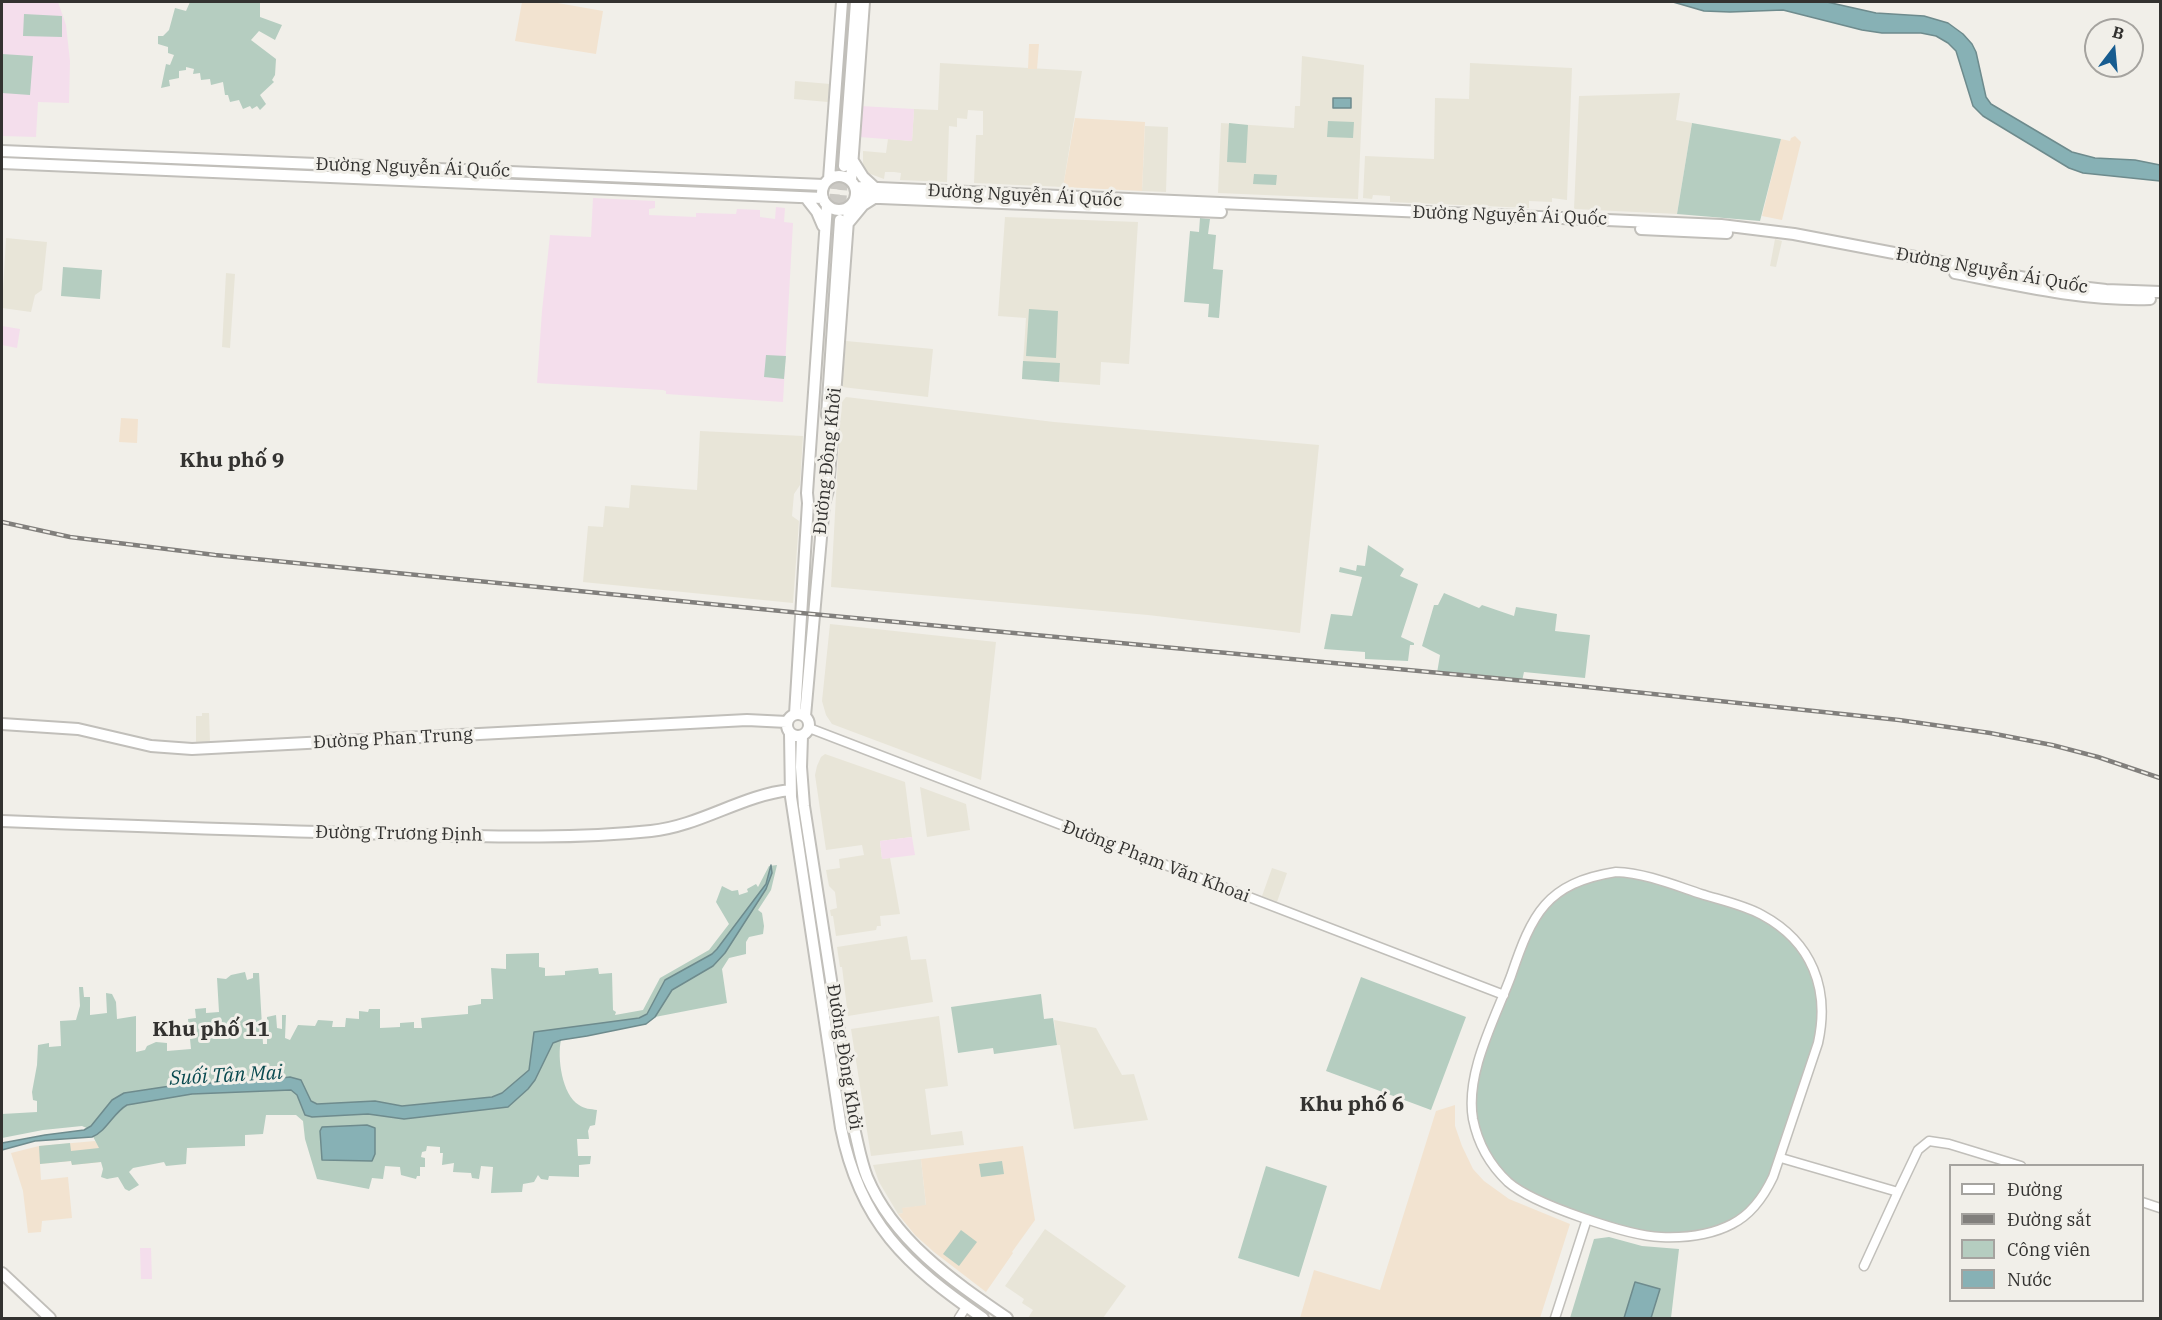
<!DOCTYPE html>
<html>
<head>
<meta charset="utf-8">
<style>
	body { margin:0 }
	#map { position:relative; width:2162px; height:1320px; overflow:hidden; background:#f1efe9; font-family:"IBM Plex Serif",serif }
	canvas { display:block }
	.frame { position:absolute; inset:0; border:3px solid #333230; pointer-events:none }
	.legend { position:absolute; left:1949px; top:1164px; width:195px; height:138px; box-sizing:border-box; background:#f1efe9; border:2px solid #a5a39f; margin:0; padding:8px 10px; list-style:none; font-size:18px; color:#333230 }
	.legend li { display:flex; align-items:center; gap:12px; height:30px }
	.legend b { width:30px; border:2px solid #a5a39f }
	.north { position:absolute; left:2084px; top:18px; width:60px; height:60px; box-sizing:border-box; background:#f1efe9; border:2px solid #a5a39f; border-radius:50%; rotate:16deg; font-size:16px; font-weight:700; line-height:24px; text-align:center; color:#333230 }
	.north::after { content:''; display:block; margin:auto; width:21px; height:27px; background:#175c90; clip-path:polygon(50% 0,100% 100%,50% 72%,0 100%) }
</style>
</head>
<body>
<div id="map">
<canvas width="2162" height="1320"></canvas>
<div class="frame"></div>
<ul class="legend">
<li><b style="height:8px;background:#fff"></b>Đường</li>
<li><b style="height:8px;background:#817f7c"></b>Đường sắt</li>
<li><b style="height:16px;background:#b5cdc0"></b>Công viên</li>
<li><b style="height:16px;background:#87b1b5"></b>Nước</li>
</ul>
<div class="north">B</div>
</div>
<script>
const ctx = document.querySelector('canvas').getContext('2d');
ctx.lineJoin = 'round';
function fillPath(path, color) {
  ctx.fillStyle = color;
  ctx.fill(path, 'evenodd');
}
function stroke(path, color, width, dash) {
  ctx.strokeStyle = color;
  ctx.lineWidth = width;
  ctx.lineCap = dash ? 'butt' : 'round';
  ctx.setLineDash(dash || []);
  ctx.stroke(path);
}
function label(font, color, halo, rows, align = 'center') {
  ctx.font = font + ' "IBM Plex Serif",serif';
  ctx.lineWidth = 6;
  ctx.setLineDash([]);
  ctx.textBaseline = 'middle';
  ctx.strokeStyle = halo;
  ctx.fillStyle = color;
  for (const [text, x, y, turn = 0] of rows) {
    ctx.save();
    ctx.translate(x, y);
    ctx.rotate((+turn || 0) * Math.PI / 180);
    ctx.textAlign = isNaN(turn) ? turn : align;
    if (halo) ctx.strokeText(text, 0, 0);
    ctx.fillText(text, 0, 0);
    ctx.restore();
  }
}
fillPath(new Path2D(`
	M1302,56L1364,65L1358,199L1218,193L1221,123L1294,128L1295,106H1300Z
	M940,63L1082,71L1063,187L974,183L976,135H983V111L968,110L967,119L957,118V127L949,126L947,182L900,180L901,173L894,172H885L884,179L865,172L863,168V151L886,153L888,139L912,141L914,109L938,110Z
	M1470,63L1572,68L1567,200L1552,198V202L1529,201V208L1390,202V196L1373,195L1372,199L1363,198L1365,156L1434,159L1435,98L1469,99Z
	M795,81L830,84L828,102L794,99Z
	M1680,93L1676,120L1692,123L1677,214L1574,209L1579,96Z
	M1145,126L1168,127L1166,192L1142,191Z
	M1005,217L1138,222L1129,364L1101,362L1100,385L1022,379L1026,318L998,316Z
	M6,238L47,242L42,290L35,295L31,312L2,308Z
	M1775,239L1782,241L1776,267L1770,266Z
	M226,273L235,274L230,348L222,347Z
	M846,341L933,349L928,397L842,387Z
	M846,397L1054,422L1319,445L1300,633L1148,615L831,587L841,403Z
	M700,431L803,436L800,485L794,494L792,516L799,521L793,603L583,582L588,526L603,527L605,506L629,508L631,485L697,490Z
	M830,624L996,642L981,780L832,724L826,715L822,701Z
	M202,713H209L210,742L196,743V716H202Z
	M825,754L905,782L912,837L880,841L882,859L890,858L900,914L880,916L881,926H877L876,930L836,936L833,916H831L830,910L837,908L835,892L829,886L826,870L840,868L839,859L864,855L862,845L826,850L815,775L817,766L821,757Z
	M920,787L966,804L970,830L927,837Z
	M1272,868L1287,873L1277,902L1262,896Z
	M907,936L911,960L926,959L933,1002L848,1016L842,967H840L837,947Z
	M939,1016L948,1086L925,1089L931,1135L962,1131L964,1145L871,1156L851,1029Z
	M1054,1020L1096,1028L1122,1075L1134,1074L1148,1120L1074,1129L1060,1045H1057Z
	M921,1159L926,1206L903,1208V1213L898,1214L879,1182L873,1165Z
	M1045,1229L1126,1286L1103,1318H1028L1033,1310L1022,1303L1024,1299L1005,1286Z`), '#e8e5d8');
fillPath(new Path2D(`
	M522,2H552L603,11L596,54L515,41Z
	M1029,44H1039L1037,69H1028Z
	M1075,118L1145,122L1142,191L1063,187Z
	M1795,136L1801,142L1782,220L1762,216L1781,139L1790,141L1791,138Z
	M121,418L138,419L137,443L119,442Z
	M1455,1105V1126L1462,1146L1473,1169L1484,1181L1509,1199L1570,1224L1540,1318H1300L1314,1270L1380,1290L1436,1111Z
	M95,1141L100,1148L101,1162L72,1165L71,1161L40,1164L41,1180L68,1177L72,1218L42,1221L41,1232L28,1233L23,1191L11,1153L39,1146Z
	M1023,1146L1035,1220L1012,1252L1013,1253L986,1292L934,1252L915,1235L898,1214L903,1213L902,1208L926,1205L921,1159Z`), '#f2e3d0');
fillPath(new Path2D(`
	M2,2H58L66,25L70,61L69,103L38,102L36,137L2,136Z
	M860,106L914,109L912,141L859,137Z
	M593,198L655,201V208L649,209V215L696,217V213L736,214L737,209L760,210V217L775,219L776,207L785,208L784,222L793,223L783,402L666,394V391L663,390L537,383L542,311L550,235L591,237Z
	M2,326L20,329L17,348L2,345Z
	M912,837L915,855L882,859L880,841Z
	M140,1248H151L152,1279H141Z`), '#f4deec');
fillPath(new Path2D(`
	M190,2H260V17L282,25L275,40L259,31L251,40L276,59L275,75L272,80L274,82L260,95L266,104L260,110L257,106L252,109L250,106L243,109L239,100L230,102L228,95H225L223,82L211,85L210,79L201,80L200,73L193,74L194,69L186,67V70L179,71V78L169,80L170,86L161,88L166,64L170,65L174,55L168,53V47L158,44V36H163L169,30L175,8L186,11Z
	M24,14L62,16V37L23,36Z
	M2,54L33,56L30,95L2,93Z
	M1328,121L1354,122L1353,138L1327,137Z
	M1229,123L1248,125L1246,163L1227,162Z
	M1692,123L1781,139L1760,221L1677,214Z
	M1254,174L1277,175L1276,185L1253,184Z
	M1200,218L1210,219L1208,234L1216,235L1213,269L1223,270L1219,318L1208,317L1209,304L1184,302L1190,231L1199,232Z
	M63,267L102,270L100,299L61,296Z
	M1029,309L1058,311L1056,358L1026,356Z
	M766,355L786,356L784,379L764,377Z
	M1023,361L1060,363L1059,382L1022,379Z
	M1368,545L1404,569L1400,576L1418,584L1401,637L1414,643V645H1410L1408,661L1365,659V652L1324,649L1331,614L1352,616L1362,577L1339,572L1340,567L1356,571L1357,565L1365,566Z
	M1444,593L1479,608L1482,605L1514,616L1516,607L1557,614L1555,631L1590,635L1585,678L1524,672L1522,681L1437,673L1440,655L1422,646L1434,605H1438Z
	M777,865L771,890L758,910L762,913L764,926L763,934L749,937L746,942V954L729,958L722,969L727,1003L655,1017L646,1024L561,1040C557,1057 562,1095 579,1105C584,1109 591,1109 597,1110L595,1125L590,1126L588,1131L589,1139H577L578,1156H591L590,1164L579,1165V1177L549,1176L548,1180L541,1179L538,1175L534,1182L523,1184L522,1192L491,1193L493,1167L481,1166L479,1179L472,1178L471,1173L453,1172L454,1163L442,1165L443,1153H440V1147L427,1146L426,1151L422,1152L421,1157L425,1158V1167H420V1176H417L416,1179L401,1175L400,1167L385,1166L383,1179L372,1178L369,1189L317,1179L305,1139L303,1121L296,1115H266L263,1134L245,1135V1146L187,1148L186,1164L166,1166L164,1162L133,1168L129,1172L139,1185L129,1191L125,1189L118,1177L107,1179L101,1177L103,1169L101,1162L72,1165L71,1161L40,1164L39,1146L70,1143L71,1151L99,1148L89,1129L82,1126L43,1130L2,1138V1134L3,1133L2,1114L37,1112V1101L33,1100L32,1092L37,1065L38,1045L49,1043V1047L61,1046L60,1021L76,1020L80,1006L79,987H83L84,997H90V1015L107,1013L106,993L112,994L116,1002L117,1019L136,1016V1052L145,1050L147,1046L156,1042L167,1043V1051L191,1049L188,1019L196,1018L195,1009L206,1008V1013L219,1012L217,978L226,979L231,975L245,972L247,980L253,978V973H259L263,1044H267V1017L276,1015L277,1028L282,1029V1015H286L285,1038L290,1040L298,1025L315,1026L318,1020L333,1021L332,1027H345L346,1018L359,1019V1011L368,1012L369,1009H380V1028L400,1027V1023L414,1022V1028H422L421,1018L468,1014V1006L481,1004V999H493L491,968L506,969V954L539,953V967L545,968V976L565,975V971L598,968L599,974L612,973L613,1010L616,1012L615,1015L643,1010L660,978L709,950L729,924L716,902L722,886L732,891L738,890L739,895L748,892L747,889L756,884L758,887L769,866Z
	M1616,876C1643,877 1671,888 1696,896C1716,903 1737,908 1757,916C1807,938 1826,992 1815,1042L1768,1177C1759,1195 1748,1211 1730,1221C1709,1231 1686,1234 1663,1233C1631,1233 1534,1200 1511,1178C1493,1162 1480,1140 1477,1116C1471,1072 1499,1018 1514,977C1536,918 1549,886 1616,876Z
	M1361,977L1466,1017L1431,1110L1326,1071Z
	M1041,994L1044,1019L1053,1018L1057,1045L994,1054L993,1048L958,1053L951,1007Z
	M1002,1161L1004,1174L981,1177L979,1164Z
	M1266,1166L1327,1186L1299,1277L1238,1258Z
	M961,1230L977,1242L959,1266L943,1254Z
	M1609,1237L1642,1246L1679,1249L1671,1318H1570L1594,1239Z`), '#b5cdc0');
const water = new Path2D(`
	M1673,2H1827L1876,13L1924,16L1948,23L1963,34L1972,44L1976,52L1986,97L1991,104L2072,152L2095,158L2135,160L2160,165V181L2083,173L2069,168L1983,116L1973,106L1956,51L1948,43L1936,36L1921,33H1882L1862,30L1783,10L1730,12L1704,11Z
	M1333,98H1351V108H1333Z
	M771,865L772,873L766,889L725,953L713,966L672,990L655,1017L646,1024L587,1036L561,1040L553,1043L535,1080L528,1089L508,1107L404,1119L368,1114L312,1117L305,1115L297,1095L291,1090L192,1094L127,1105C113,1113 107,1131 92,1137L35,1141L2,1150V1143L45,1135L84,1130L91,1126L112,1100L124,1093L177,1085L265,1080L290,1077L301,1080L311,1101L317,1104L375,1101L402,1106L492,1097L502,1093L529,1070L534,1032L639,1018L647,1014L665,980L712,954L717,949L766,884Z
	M367,1125L375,1128V1154L372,1161L322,1160L320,1131L322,1127Z
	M1635,1282L1660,1289L1651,1318H1624Z`);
fillPath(water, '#87b1b5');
stroke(water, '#6e8b8d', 1.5);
stroke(new Path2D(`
	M833,219L837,166
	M840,220L844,166`), '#cbc9c4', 10, [10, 5]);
const minor = new Path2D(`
	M809,728L1504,995
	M1616,872C1645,873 1674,885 1701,894C1720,900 1744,905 1762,915C1812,942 1830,989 1818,1043L1773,1177C1764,1196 1752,1214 1732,1224C1711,1235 1685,1238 1661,1237C1628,1236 1533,1204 1508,1182C1490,1165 1478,1144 1473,1119C1465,1073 1495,1019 1511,976C1532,914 1546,883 1616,872Z
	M1781,1158L1898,1192L1918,1150L1929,1141L1949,1144L2021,1166
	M2142,1202L2160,1208
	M1864,1266L1898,1192
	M959,1318L966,1307
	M1555,1318L1587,1219`);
const major = new Path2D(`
	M2,151L824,185
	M853,161L863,177L875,188
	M2,163L823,198
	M844,166L856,2
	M822 193a17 17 0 1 1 34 0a17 17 0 1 1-34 0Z
	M829,179L842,2
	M851,181L864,2
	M855,187L1721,225L1794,234L2062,285L2106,290L2160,292
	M856,197L1221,212
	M806,198L817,212L823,226
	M849,222L863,205L874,198
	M1641,229L1727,233
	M1955,273C2020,286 2084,301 2150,299
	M827,415L840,220
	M787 725a11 11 0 1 1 22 0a11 11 0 1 1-22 0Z
	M795,714L808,503L807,493L827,205
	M805,716L824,504L828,490L849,207
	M2,724L78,729L151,746L192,749L747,720L787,722
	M790,734L791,797L841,1128C860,1223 906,1265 983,1318
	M802,736L801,767L804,806L854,1128C858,1144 861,1162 867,1177C894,1241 953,1281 1007,1318
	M2,821C132,826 262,831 392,834C479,836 565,840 651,831C700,826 742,795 790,790
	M2,1273L50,1318`);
stroke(minor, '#c1bfba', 11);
stroke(major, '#c1bfba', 14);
stroke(minor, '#fff', 8);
stroke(major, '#fff', 10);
const rail = new Path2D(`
	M2,522L70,537L215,555L801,613L1568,685L1899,720L1990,733L2052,745L2098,757L2160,778`);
stroke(rail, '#817f7c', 4.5);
stroke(rail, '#f1efe9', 2, [7]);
label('18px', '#333230', '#f1efe9', [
	["Đường Nguyễn Ái Quốc",413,168,2],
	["Đường Nguyễn Ái Quốc",1025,196,3],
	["Đường Nguyễn Ái Quốc",1510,216,2],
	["Đường Nguyễn Ái Quốc",1992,271,10],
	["Đường Đồng Khởi",828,461,-84],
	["Đường Phan Trung",393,739,-3],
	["Đường Trương Định",399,834,1],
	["Đường Phạm Văn Khoai",1156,862,21],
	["Đường Đồng Khởi",844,1057,81]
]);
label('italic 20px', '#08494f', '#f1efe9', [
	["Suối Tân Mai",226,1076,-3]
]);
label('bold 21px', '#333230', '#f1efe9', [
	["Khu phố 9",232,461],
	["Khu phố 11",211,1030],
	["Khu phố 6",1352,1105]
]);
</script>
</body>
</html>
